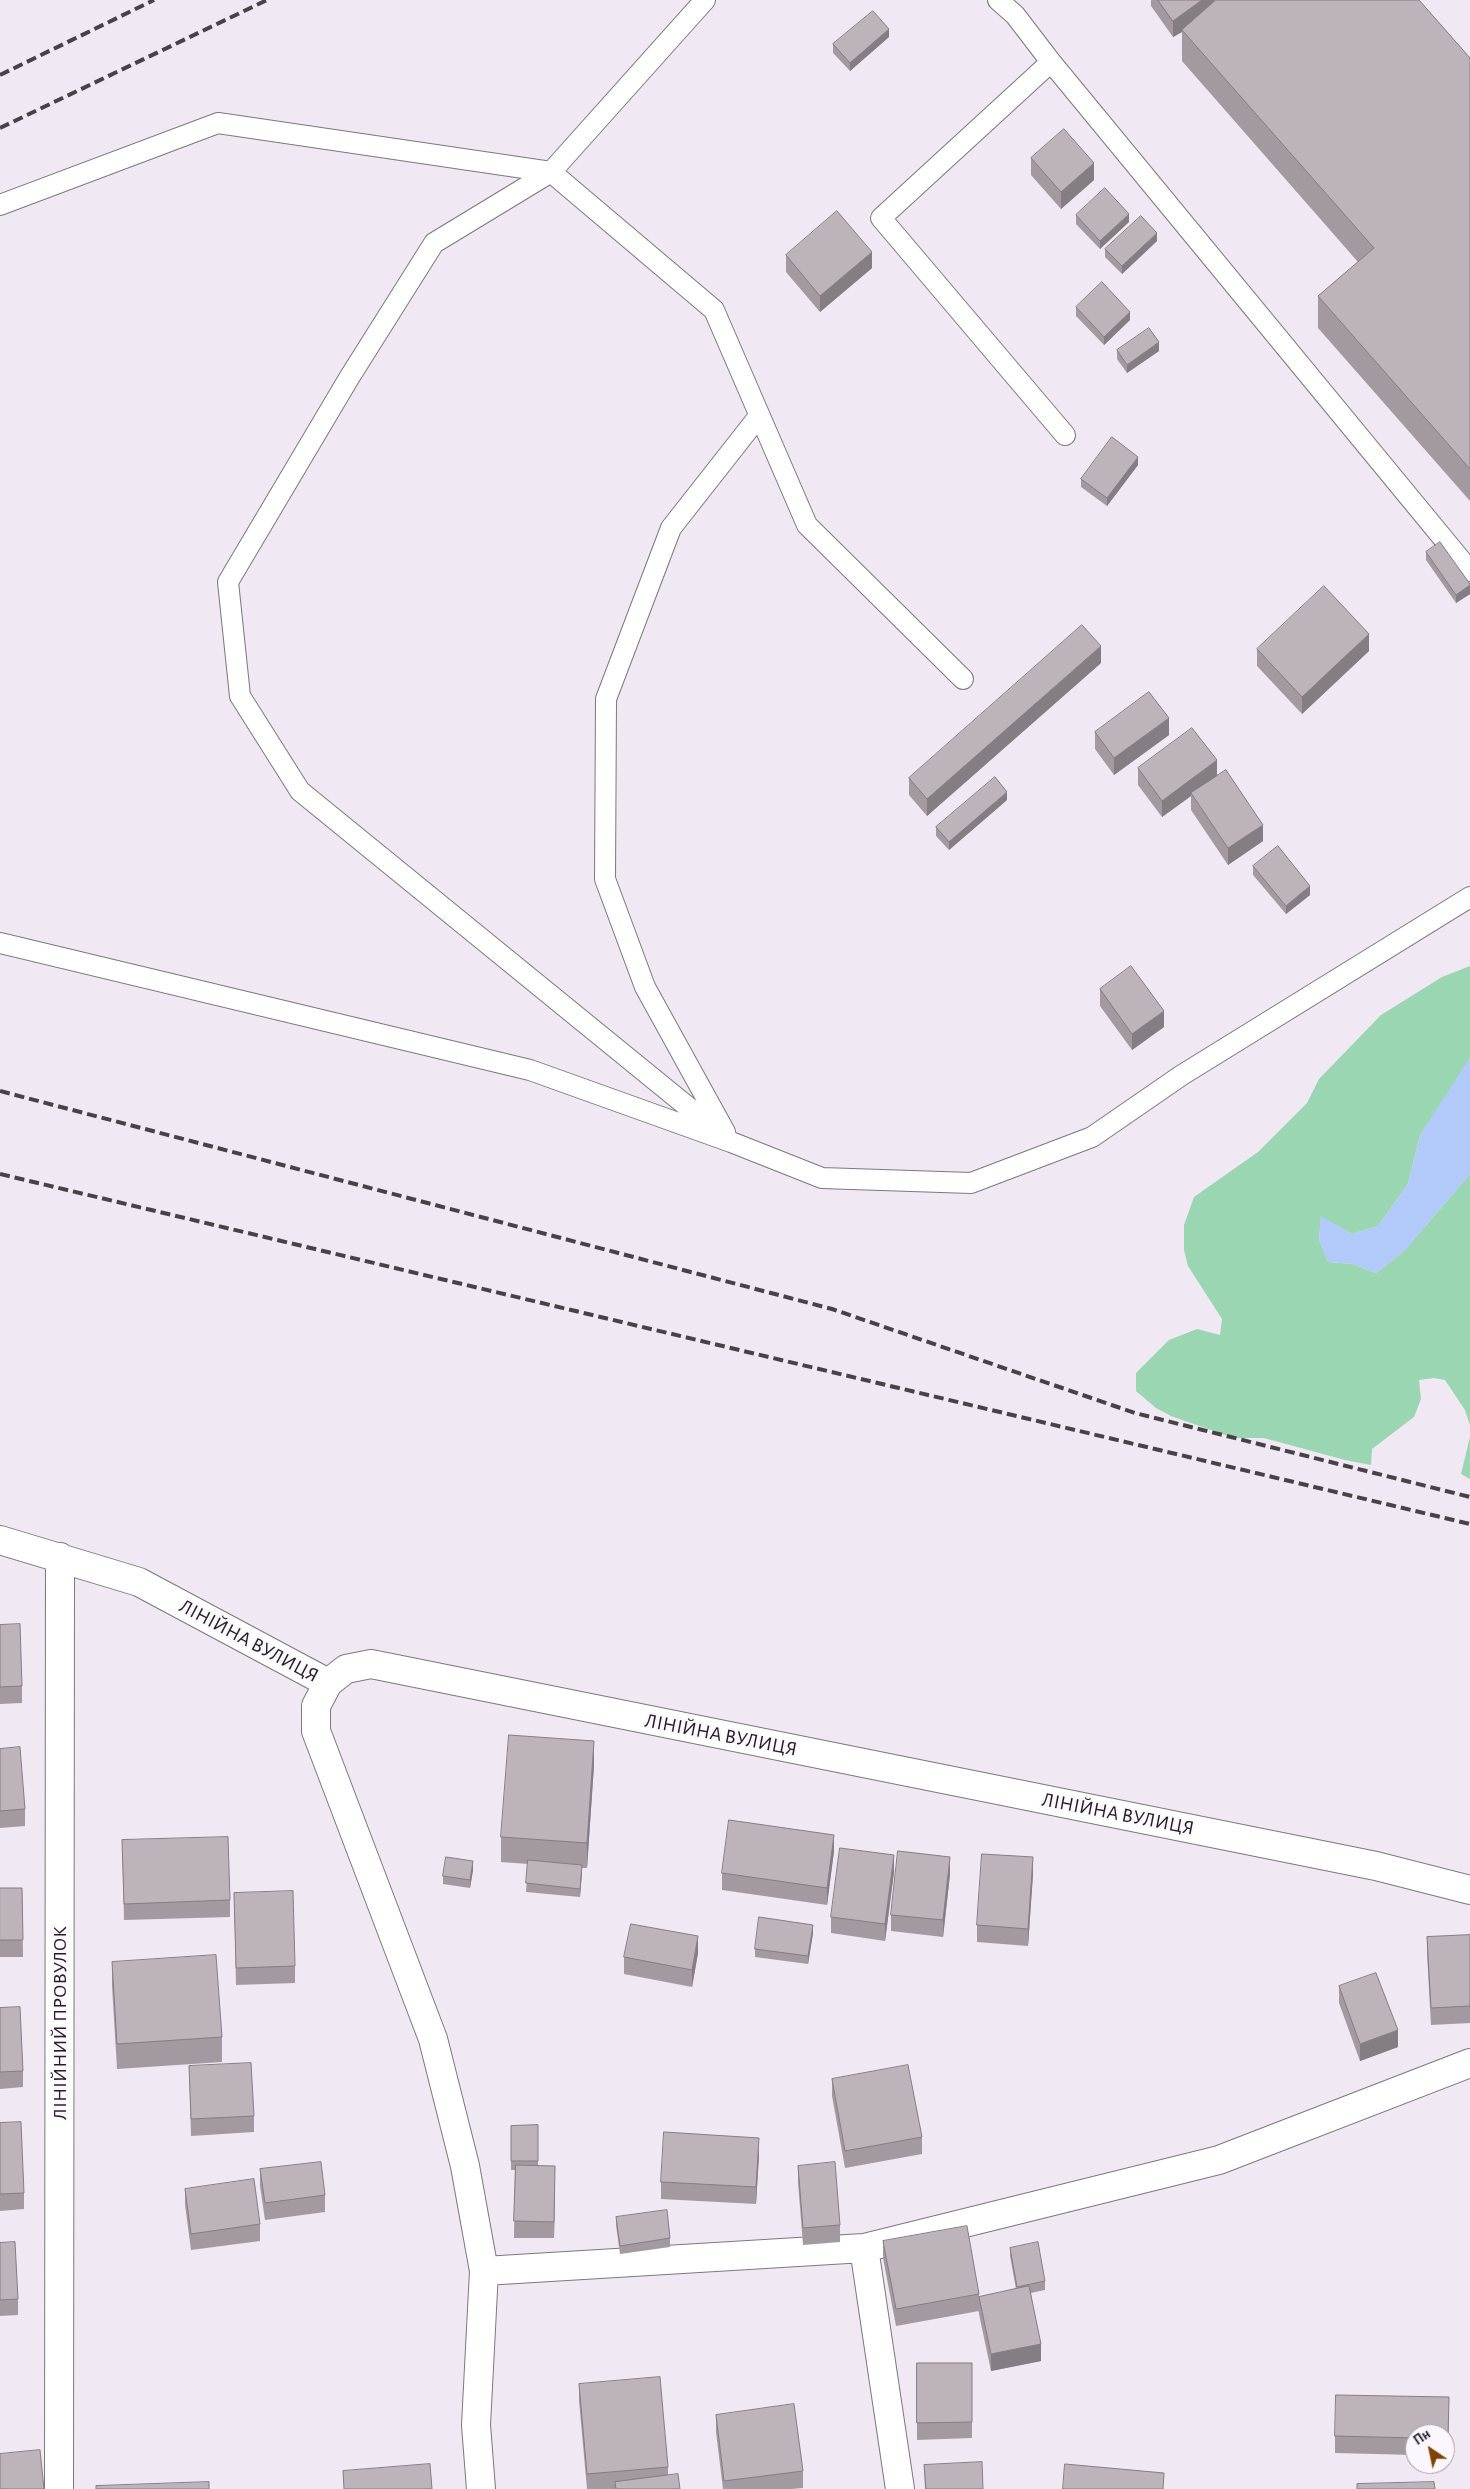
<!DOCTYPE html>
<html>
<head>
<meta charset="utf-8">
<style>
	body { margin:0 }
	#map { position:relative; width:1470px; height:2489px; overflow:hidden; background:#f0e8f2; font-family:"Alegreya Sans",sans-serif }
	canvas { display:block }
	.north { position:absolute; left:1405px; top:2424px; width:50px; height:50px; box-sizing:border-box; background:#fcf6fe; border:1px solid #a4a0a6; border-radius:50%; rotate:326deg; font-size:14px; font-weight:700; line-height:20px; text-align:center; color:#211e21 }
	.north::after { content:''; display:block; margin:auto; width:18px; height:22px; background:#814301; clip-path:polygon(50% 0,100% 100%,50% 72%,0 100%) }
</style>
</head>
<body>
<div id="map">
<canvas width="1470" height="2489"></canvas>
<div class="north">Пн</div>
</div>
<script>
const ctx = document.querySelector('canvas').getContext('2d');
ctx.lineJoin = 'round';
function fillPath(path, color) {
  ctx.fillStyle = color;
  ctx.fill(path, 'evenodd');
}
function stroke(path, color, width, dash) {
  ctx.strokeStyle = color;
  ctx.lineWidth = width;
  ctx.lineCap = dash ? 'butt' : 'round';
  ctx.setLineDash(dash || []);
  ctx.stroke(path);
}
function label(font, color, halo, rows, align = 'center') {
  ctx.font = font + ' "Alegreya Sans",sans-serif';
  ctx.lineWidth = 4;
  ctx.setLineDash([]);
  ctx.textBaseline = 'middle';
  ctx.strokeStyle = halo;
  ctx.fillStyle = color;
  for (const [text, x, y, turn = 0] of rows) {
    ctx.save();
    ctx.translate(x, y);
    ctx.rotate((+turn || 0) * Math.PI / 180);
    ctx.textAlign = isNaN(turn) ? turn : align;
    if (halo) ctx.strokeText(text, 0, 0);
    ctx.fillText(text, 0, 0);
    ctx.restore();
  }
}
fillPath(new Path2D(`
	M1470,966V1062L1420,1135L1408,1184L1378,1226L1352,1234L1321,1217L1319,1239L1328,1262L1353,1264L1376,1273L1403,1252L1470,1174V1425L1465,1410L1445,1380L1434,1378L1419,1380L1421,1399L1414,1417L1372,1449L1371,1465L1345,1460L1264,1438H1234L1171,1416L1156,1408L1136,1391V1373L1169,1340L1197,1329L1220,1335L1222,1319L1188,1266L1184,1250V1225L1194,1197L1258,1152L1307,1103L1319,1079L1381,1015L1442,977Z
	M1470,1437V1479L1461,1474Z`), '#99d6b1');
fillPath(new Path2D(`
	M1470,1057V1174L1403,1252L1376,1273L1353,1264L1328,1262L1319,1239L1321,1216L1352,1234L1378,1226L1408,1184L1420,1135Z`), '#b2cafa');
const lane = new Path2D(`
	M705,0L551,172L714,310L807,525L963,679
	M998,0L1015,15L1051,62L1470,571
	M1051,62L881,218L1065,435
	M0,205L218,123L551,172L434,243L349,378L228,582L240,696L300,791L731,1142
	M0,943L530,1070L731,1142L822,1178L971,1183L1092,1137L1182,1075L1470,897
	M725,1132L645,987L605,879L606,699L671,528L759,416`);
const street = new Path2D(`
	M0,1540L139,1582L328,1683L346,1669L371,1664L1376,1866L1470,1890
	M328,1683L316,1706V1731L433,2039L465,2166L484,2271L476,2425L481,2489
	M864,2248L1219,2160L1470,2063
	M484,2271L864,2248L900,2489
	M59,2489L60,1557`);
stroke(lane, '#7e777f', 22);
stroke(street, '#7e777f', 30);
stroke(lane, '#fff', 20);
stroke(street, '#fff', 28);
stroke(new Path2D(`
	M0,75L154,0
	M0,128L267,0
	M0,1091L832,1309L1135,1413L1470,1497
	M0,1174L1470,1524`), '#464247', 4, [10, 5]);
fillPath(new Path2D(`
	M1151,0H1419L1470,58V501L1318,328V296L1358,262L1182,61V32L1173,37L1151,6Z
	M889,37L850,71L833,53V44Z
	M1031,158L1094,180L1061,209L1031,175Z
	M1076,215L1129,222L1100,249L1076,224Z
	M1157,241L1122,274L1105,257V249Z
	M786,255L872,268L820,312L786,272Z
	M1076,307L1130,320L1104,345L1076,316Z
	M1117,350L1159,351L1127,373L1117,359Z
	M1138,465L1107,506L1081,487V479Z
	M1426,552L1470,584V594L1456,603L1426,560Z
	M1257,649L1369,651L1302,714L1257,666Z
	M1101,663L927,816L909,795V778Z
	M1095,732L1169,735L1114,775L1095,749Z
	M1138,768L1217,776L1263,841L1228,865L1191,810V796L1162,817L1138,785Z
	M1007,800L949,850L936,836V827Z
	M1253,866L1310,895L1286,914L1253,875Z
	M1100,989L1164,1027L1132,1050L1100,1006Z
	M0,1625L22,1686V1703L0,1704Z
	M0,1749L25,1809V1826L0,1828Z
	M594,1765L587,1868H582L580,1897L526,1892L528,1864L501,1862V1837Z
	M122,1840L230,1900V1917L124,1920Z
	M834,1851L827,1905L722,1890V1873Z
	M473,1870L470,1888L443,1884V1876Z
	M894,1872L885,1941L831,1933V1917Z
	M950,1874L943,1937L891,1931V1915Z
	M1033,1874L1028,1946L977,1942V1925Z
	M0,1888H22L23,1957H0Z
	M234,1893L295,1966V1983L236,1985Z
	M813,1933L808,1964L755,1957V1949Z
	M1470,1935V2023L1431,2025L1427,1954V1937Z
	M698,1953L692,1987L624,1974V1957Z
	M112,1962L222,2037V2062L117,2069L112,1986Z
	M1339,1986L1398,2047L1360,2061L1339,2003Z
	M0,2008L23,2071V2087L0,2089Z
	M189,2066L254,2116V2132L191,2136Z
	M832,2079L922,2137V2154L845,2168L832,2096Z
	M0,2123L24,2193V2209L0,2211Z
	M538,2125V2166L555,2183L554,2238H514L515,2170H511V2126Z
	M759,2155L756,2204L661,2199V2182Z
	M798,2166L840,2225V2242L803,2245L798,2182Z
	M260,2169L325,2195V2212L265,2220L260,2186Z
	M185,2189L260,2224V2241L191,2250L185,2205Z
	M616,2217L670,2238V2247L620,2254L616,2225Z
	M883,2241L979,2294V2311L896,2326L883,2258Z
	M0,2243L18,2299V2315L0,2316Z
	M1010,2248L1045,2281V2290L1031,2293L1041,2361L991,2371L979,2314V2297L1016,2289L1010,2256Z
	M917,2363H972V2438L917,2440Z
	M579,2384L668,2467V2475L680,2489H587L579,2401Z
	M1449,2414L1448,2455H1445V2434H1415V2455L1335,2453V2436Z
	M716,2415L803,2471V2488L792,2489H723L716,2432Z
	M924,2465L983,2489H925Z`), '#a39aa1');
fillPath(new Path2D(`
	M1202,0H1215L1182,30V32L1173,37V21Z
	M889,29V37L850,71V63Z
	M1094,163V180L1061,209V192Z
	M1129,214V222L1100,249V241Z
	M1157,233V241L1122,274V266Z
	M872,252V268L820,312V296Z
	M1130,312V320L1104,345V337Z
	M1159,342V351L1127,373V365Z
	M1138,457V465L1107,506V498Z
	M1470,585V594L1456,603V595Z
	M1369,634V651L1302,714V697Z
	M1101,646V663L927,816V799Z
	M1169,718V735L1114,775V758Z
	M1217,760V777L1191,793V796L1162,817V801Z
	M1007,792V800L949,850V842Z
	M1263,825V841L1228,865V848Z
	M1310,886V895L1286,914V906Z
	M1164,1011V1027L1132,1050V1034Z
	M594,1741V1765L587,1868V1843Z
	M834,1835V1851L827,1905V1888Z
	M894,1855V1872L885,1941V1924Z
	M950,1857V1874L943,1937V1920Z
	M1033,1857V1874L1028,1946V1929Z
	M473,1861V1870L470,1888V1880Z
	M582,1865V1873L580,1897V1889Z
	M813,1925V1933L808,1964V1956Z
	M698,1936V1953L692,1987V1970Z
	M1398,2030V2047L1360,2061V2044Z
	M759,2138V2155L756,2204V2187Z
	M555,2166V2183L554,2238V2222Z
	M1041,2344V2361L991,2371V2354Z`), '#847d83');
const building = new Path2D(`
	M1158,0H1202L1173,21Z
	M1216,0H1419L1470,58V469L1318,296L1374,248L1182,30Z
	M873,11L889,29L850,63L833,44Z
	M1064,129L1094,163L1061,192L1031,158Z
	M1105,188L1129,214L1100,241L1076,215Z
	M837,211L872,252L820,296L786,255Z
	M1141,216L1157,233L1122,266L1105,249Z
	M1102,282L1130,312L1104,337L1076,307Z
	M1149,328L1159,342L1127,365L1117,350Z
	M1112,437L1138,457L1107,498L1081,479Z
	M1440,542L1470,584V585L1456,595L1426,552Z
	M1324,586L1369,634L1302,697L1257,649Z
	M1082,625L1101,646L927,799L909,778Z
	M1149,692L1169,718L1114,758L1095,732Z
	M1192,728L1217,760L1162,801L1138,768Z
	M1226,770L1263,825L1228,848L1191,793Z
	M995,777L1007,792L949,842L936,827Z
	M1278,846L1310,886L1286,906L1253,866Z
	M1131,966L1164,1011L1132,1034L1100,989Z
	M20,1624L22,1686L0,1687V1625Z
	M509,1735L594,1741L587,1843L501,1837Z
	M20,1747L25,1809L0,1811V1749Z
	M729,1820L834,1835L827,1888L722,1873Z
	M228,1837L230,1900L124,1904L122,1840Z
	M840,1848L894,1855L885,1924L831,1917Z
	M898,1851L950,1857L943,1920L891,1915Z
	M982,1854L1033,1857L1028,1929L977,1925Z
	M446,1857L473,1861L470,1880L443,1876Z
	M528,1860L582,1865L580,1889L526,1883Z
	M0,1888H22L23,1940H0Z
	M293,1891L295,1966L236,1968L234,1893Z
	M759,1917L813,1925L808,1956L755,1949Z
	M631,1924L698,1936L692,1970L624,1957Z
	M1470,1935V2006L1431,2008L1427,1937Z
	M216,1955L222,2037L117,2044L112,1962Z
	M1376,1973L1398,2030L1360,2044L1339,1986Z
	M20,2007L23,2071L0,2072V2008Z
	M251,2063L254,2116L191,2119L189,2066Z
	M908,2065L922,2137L845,2151L832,2079Z
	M21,2122L24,2193L0,2194V2123Z
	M538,2125V2161H511V2126Z
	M664,2132L759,2138L756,2187L661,2182Z
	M321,2162L325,2195L265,2203L260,2169Z
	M835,2162L840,2225L803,2228L798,2166Z
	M516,2165L555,2166L554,2222L514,2221Z
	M254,2179L260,2224L191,2234L185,2189Z
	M667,2210L670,2238L620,2246L616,2217Z
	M967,2226L979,2294L896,2309L883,2241Z
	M15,2242L18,2299L0,2300V2243Z
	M1038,2242L1045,2281L1017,2287L1010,2248Z
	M1029,2286L1041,2344L991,2354L979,2297Z
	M917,2363H972V2422L917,2423Z
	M660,2377L668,2467L587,2474L579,2384Z
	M1336,2395L1449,2397L1448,2438H1445V2434H1415V2438L1335,2436Z
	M794,2404L803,2471L724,2481L716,2415Z
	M40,2450L44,2489H0V2454Z
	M982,2462L983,2489H926L924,2465Z
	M430,2464L432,2489H344L343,2471Z
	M1065,2464L1164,2473L1163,2489H1063Z
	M678,2474L680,2489H616L615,2482Z
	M209,2482V2489H96V2486Z
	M1434,2482L1435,2489H1357V2484Z`);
fillPath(building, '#bdb3bb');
stroke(building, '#847d83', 1);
label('20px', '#211e21', '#fcf6fe', [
	["ЛІНІЙНА ВУЛИЦЯ",249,1641,28],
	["ЛІНІЙНА ВУЛИЦЯ",721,1735,11],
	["ЛІНІЙНА ВУЛИЦЯ",1118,1814,11],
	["ЛІНІЙНИЙ ПРОВУЛОК",60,2023,-90]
]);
</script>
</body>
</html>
